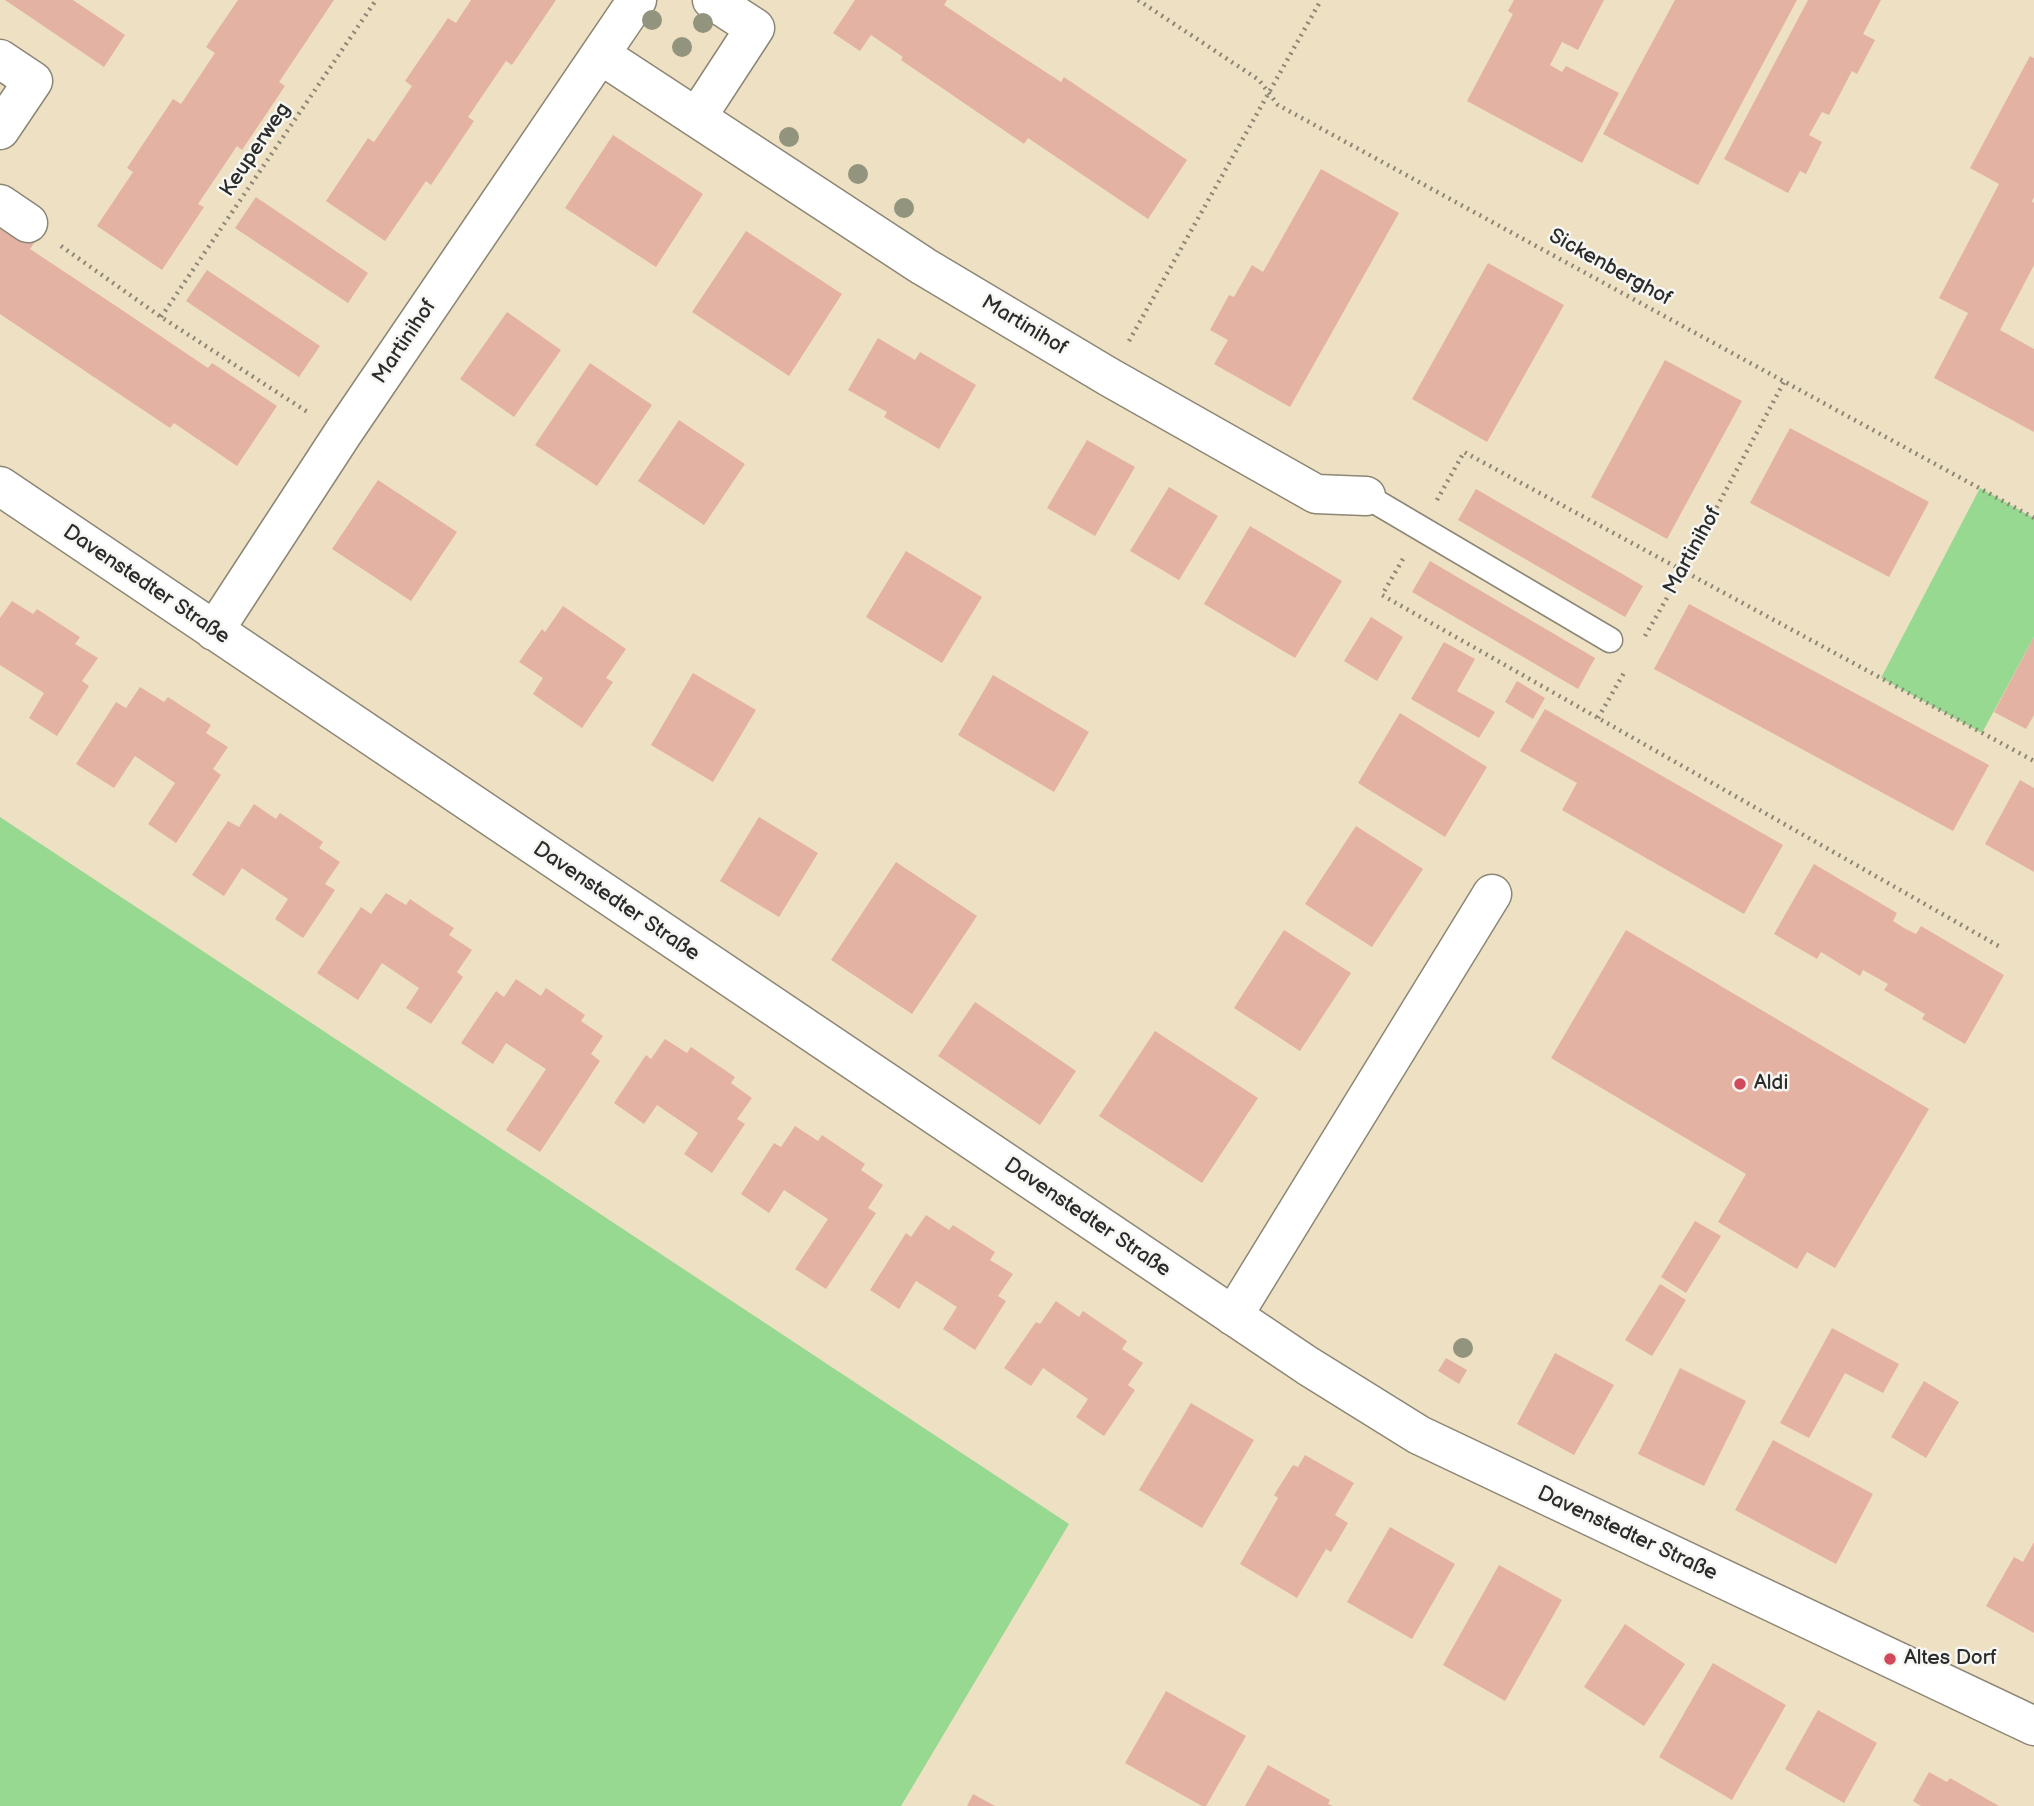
<!DOCTYPE html>
<html>
<head>
<meta charset="utf-8">
<style>
	body { margin:0 }
	canvas { display:block; background:#eee0c2 }
</style>
</head>
<body>
<canvas width="2034" height="1806"></canvas>
<script>
const ctx = document.querySelector('canvas').getContext('2d');
ctx.lineJoin = 'round';
function fillPath(path, color) {
  ctx.fillStyle = color;
  ctx.fill(path, 'evenodd');
}
function stroke(path, color, width, dash) {
  ctx.strokeStyle = color;
  ctx.lineWidth = width;
  ctx.lineCap = dash ? 'butt' : 'round';
  ctx.setLineDash(dash || []);
  ctx.stroke(path);
}
function label(font, color, halo, rows, align = 'center') {
  ctx.font = font + ' "Balsamiq Sans",sans-serif';
  ctx.lineWidth = 5;
  ctx.setLineDash([]);
  ctx.textBaseline = 'middle';
  ctx.strokeStyle = halo;
  ctx.fillStyle = color;
  for (const [text, x, y, turn = 0] of rows) {
    ctx.save();
    ctx.translate(x, y);
    ctx.rotate((+turn || 0) * Math.PI / 180);
    ctx.textAlign = isNaN(turn) ? turn : align;
    if (halo) ctx.strokeText(text, 0, 0);
    ctx.fillText(text, 0, 0);
    ctx.restore();
  }
}
fillPath(new Path2D(`
	M1980,488L2034,518V637L1982,733L1881,678Z
	M0,817L1069,1524L901,1806H0Z`), '#97d990');
fillPath(new Path2D(`
	M5,0H73L125,35L104,67Z
	M238,0H334L279,82L285,86L242,150L237,146L198,204L204,207L162,270L97,226L133,172L127,168L173,99L181,104L215,53L206,47Z
	M471,0H556L512,65L506,61L468,117L474,121L431,185L426,181L385,241L326,201L368,138L374,142L412,86L405,81L448,18L456,23Z
	M855,0H947L944,5L1004,45L1061,82L1064,77L1187,160L1148,219L1028,138L1024,144L901,60L903,57L871,35L860,51L833,33Z
	M1514,0H1604L1578,50L1562,42L1550,65L1562,72L1566,66L1619,93L1582,163L1467,101L1513,14L1508,11Z
	M1675,0H1797L1698,185L1603,134Z
	M1808,0H1881L1863,34L1875,40L1857,74L1852,71L1829,115L1822,112L1809,135L1822,142L1806,174L1800,171L1788,193L1724,159Z
	M2030,56L2034,58V197L2032,201L2034,203V265L2000,330L2034,349V432L1934,378L1968,313L1939,298L1999,184L1970,168Z
	M613,135L703,194L656,267L565,208Z
	M1321,169L1399,213L1290,407L1214,364L1228,340L1210,330L1229,295L1234,297L1252,265L1263,272Z
	M256,197L368,273L348,303L235,228Z
	M0,220L35,242L30,249L119,308L208,368L212,363L277,406L237,466L174,423L170,428L0,314Z
	M746,231L842,294L789,376L692,312Z
	M1488,263L1564,305L1487,442L1412,399Z
	M207,270L320,346L299,377L186,301Z
	M507,312L561,350L514,417L460,379Z
	M878,338L915,360L920,352L976,385L939,449L884,417L887,412L848,390Z
	M1665,360L1742,401L1667,539L1591,497Z
	M590,363L652,405L597,486L535,445Z
	M679,420L745,464L704,525L638,481Z
	M1790,428L1929,502L1889,577L1750,503Z
	M1087,440L1135,467L1095,536L1047,508Z
	M378,480L457,532L411,601L332,549Z
	M1169,487L1218,516L1179,580L1130,551Z
	M1476,489L1643,586L1625,617L1458,520Z
	M1250,526L1342,581L1295,658L1204,604Z
	M906,551L982,597L942,663L866,617Z
	M1430,561L1595,658L1578,689L1412,592Z
	M12,601L33,614L37,609L80,637L75,644L98,658L82,681L89,686L57,736L29,718L44,693L0,665V618Z
	M1689,604L1989,765L1953,831L1654,669Z
	M563,606L626,649L606,678L613,682L582,728L533,694L543,678L519,662L542,629L545,632Z
	M1371,617L1403,637L1377,681L1344,661Z
	M2034,637V715L2026,729L1994,712Z
	M1444,642L1475,659L1457,691L1495,712L1479,738L1411,699Z
	M693,673L756,710L713,782L651,745Z
	M993,675L1089,732L1054,792L958,735Z
	M1517,681L1545,698L1533,719L1505,702Z
	M140,687L164,702L168,697L211,725L206,733L228,747L213,769L221,775L176,843L148,824L175,783L135,756L114,788L76,764L116,702L126,708Z
	M1545,709L1783,845L1744,914L1562,810L1577,783L1520,751Z
	M1400,713L1487,767L1445,837L1358,783Z
	M2020,780L2034,788V872L1985,844Z
	M254,804L276,819L280,813L301,827L323,842L319,848L340,862L325,884L335,890L303,938L275,919L288,899L242,868L224,896L192,875L228,821L239,827Z
	M759,817L818,853L779,917L720,881Z
	M1356,826L1423,869L1372,947L1305,904Z
	M896,862L977,916L912,1014L831,960Z
	M1814,864L1897,913L1893,921L1904,928L1916,934L1921,926L2004,975L1965,1044L1922,1019L1925,1014L1884,990L1888,984L1863,970L1860,976L1821,952L1817,959L1774,934Z
	M386,893L406,905L410,899L432,914L454,928L449,935L472,950L457,972L463,977L431,1024L406,1008L419,988L382,963L358,1000L317,973L361,907L371,914Z
	M1284,930L1351,973L1300,1051L1234,1008Z
	M1626,930L1929,1109L1835,1268L1807,1252L1797,1269L1718,1222L1746,1174L1551,1058Z
	M516,979L541,996L546,988L585,1015L581,1021L603,1036L591,1054L600,1061L540,1152L506,1130L546,1069L506,1043L493,1064L461,1043L496,991L504,997Z
	M975,1002L1076,1071L1040,1125L938,1056Z
	M1155,1031L1258,1098L1202,1183L1099,1116Z
	M665,1039L687,1053L691,1047L735,1077L731,1083L752,1098L737,1119L745,1124L712,1173L684,1154L698,1133L657,1105L644,1124L614,1103L646,1055L651,1059Z
	M795,1126L818,1141L822,1135L865,1164L861,1170L883,1185L868,1208L876,1213L826,1289L795,1269L828,1219L784,1190L769,1213L741,1194L774,1143L781,1147Z
	M926,1215L949,1230L953,1225L995,1252L990,1260L1013,1274L998,1296L1006,1301L975,1350L943,1329L957,1307L916,1281L899,1309L870,1290L906,1233L911,1237Z
	M1695,1221L1721,1236L1686,1293L1661,1277Z
	M1660,1284L1686,1300L1652,1356L1625,1340Z
	M1056,1301L1079,1317L1083,1311L1127,1341L1122,1349L1143,1363L1128,1385L1135,1390L1104,1436L1076,1417L1088,1399L1043,1368L1031,1386L1004,1368L1036,1322L1040,1324Z
	M1832,1328L1899,1364L1883,1393L1845,1373L1809,1438L1780,1423Z
	M1555,1353L1614,1385L1574,1455L1517,1424Z
	M1446,1358L1467,1370L1459,1384L1438,1371Z
	M1680,1368L1746,1401L1704,1486L1638,1454Z
	M1924,1381L1959,1402L1926,1458L1891,1437Z
	M1191,1403L1254,1440L1202,1528L1139,1490Z
	M1773,1440L1873,1494L1836,1564L1735,1510Z
	M1305,1455L1354,1483L1335,1515L1348,1523L1331,1552L1326,1549L1297,1598L1240,1564L1278,1498L1274,1495L1293,1465L1298,1467Z
	M1390,1527L1455,1564L1412,1639L1347,1602Z
	M2034,1542V1633L1986,1606L2014,1557L2023,1562Z
	M1499,1565L1562,1600L1505,1701L1443,1665Z
	M1625,1624L1685,1664L1644,1726L1584,1687Z
	M1713,1663L1786,1705L1732,1800L1659,1757Z
	M1166,1691L1246,1736L1206,1806H1202L1125,1763Z
	M1818,1710L1877,1743L1844,1803L1785,1769Z
	M1268,1765L1330,1800L1328,1804L1333,1806H1245Z
	M1929,1772L1947,1782L1950,1778L1999,1806H1921L1913,1801Z
	M973,1794L995,1806H967Z`), '#e4b2a3');
const lane = new Path2D(`
	M1366,496L1610,640`);
const street = new Path2D(`
	M601,55L923,266L1109,377L1316,494L1366,496
	M0,59L33,81L0,130
	M697,117L755,28L712,0
	M0,204L28,223
	M0,486L1308,1366L1419,1435L2034,1726
	M214,631L343,433L637,0
	M1233,1316L1492,894`);
stroke(lane, '#8c8676', 27);
stroke(street, '#8c8676', 41);
stroke(new Path2D(`
	M1138,0L1259,80L1278,105L2034,518
	M61,246L161,317L309,413
	M161,317L376,0
	M1129,341L1321,0
	M1437,500L1464,452L2034,761
	M1403,559L1382,595L2002,948
	M1645,636L1683,570L1784,382
	M1598,718L1625,671`), '#8c8676', 4.5, [2, 5]);
stroke(lane, '#fff', 24);
stroke(street, '#fff', 38);
ctx.fillStyle = '#92947d';
for (const [x, y] of [
	[652,20],
	[703,23],
	[682,47],
	[789,137],
	[858,174],
	[904,208],
	[1463,1348]
]) {
  ctx.beginPath();
  ctx.arc(x, y, 10, 0, 2 * Math.PI);
  ctx.fill();
}
for (const [x, y, r, color] of [
	[1740,1084,7,"#d1495b"],
	[1890,1659,7,"#d1495b"]
]) {
  const dot = new Path2D();
  dot.arc(x, y, r, 0, 2 * Math.PI);
  ctx.fillStyle = color;
  ctx.fill(dot);
  stroke(dot, '#f6f6f2', 2.5);
}
label('21px', '#2b2b2b', '#f6f6f2', [
	["Keuperweg",256,150,-56],
	["Sickenberghof",1610,268,29],
	["Martinihof",1024,326,31],
	["Martinihof",405,342,-56],
	["Martinihof",1693,551,-61],
	["Davenstedter Straße",146,585,34],
	["Davenstedter Straße",616,902,34],
	["Davenstedter Straße",1087,1218,34],
	["Davenstedter Straße",1627,1534,25]
]);
label('21px', '#2b2b2b', '#f6f6f2', [
	["Aldi",1754,1084],
	["Altes Dorf",1904,1659]
], 'left');
</script>
</body>
</html>
